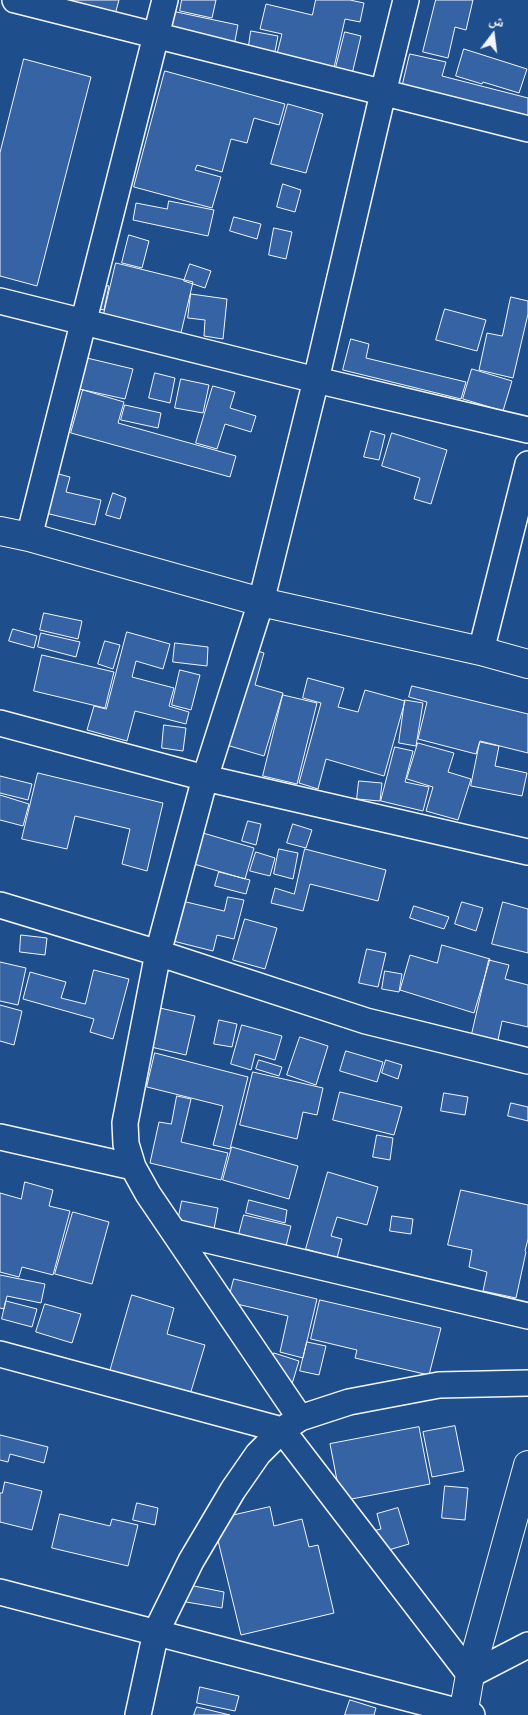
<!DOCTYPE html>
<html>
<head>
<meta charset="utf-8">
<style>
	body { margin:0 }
	#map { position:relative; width:528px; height:1715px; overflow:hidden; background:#1f4e8c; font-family:Inter,"Noto Naskh Arabic",sans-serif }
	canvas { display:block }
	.north { position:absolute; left:468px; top:10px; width:50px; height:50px; -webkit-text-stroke:4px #1f4e8c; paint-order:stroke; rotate:15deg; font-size:14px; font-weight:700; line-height:20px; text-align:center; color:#f2f6ff }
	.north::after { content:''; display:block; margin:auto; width:18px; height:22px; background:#f2f6ff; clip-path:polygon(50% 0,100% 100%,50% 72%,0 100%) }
</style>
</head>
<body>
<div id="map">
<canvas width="528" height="1715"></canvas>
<div class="north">ش</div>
</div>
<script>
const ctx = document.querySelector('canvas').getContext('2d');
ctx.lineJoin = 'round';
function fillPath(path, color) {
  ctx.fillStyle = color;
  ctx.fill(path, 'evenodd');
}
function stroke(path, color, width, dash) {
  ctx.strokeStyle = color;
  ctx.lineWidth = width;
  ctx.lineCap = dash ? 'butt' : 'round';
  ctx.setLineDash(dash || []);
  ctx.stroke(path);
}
const building = new Path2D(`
	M44,0H119L114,18Z
	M182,0H216L212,18L180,11Z
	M316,0H350L364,3L360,22L345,19L331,81L276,58L282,34L260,29L266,4L312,15Z
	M436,0H473L466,30L455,27L448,58L423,52Z
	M167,10L238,25L234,46L163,31Z
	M251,31L278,36L274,56L248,52Z
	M345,32L361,36L349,87L332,83Z
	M464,49L527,69L519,93L483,82L482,84L456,76Z
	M410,54L446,62L442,76L528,98V127L400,96Z
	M24,59L91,77L37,286L0,276V153Z
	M165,71L285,104L279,125L254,118L247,143L231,139L222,172L197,165L195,170L221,177L212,208L134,187Z
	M288,104L323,114L306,173L271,164Z
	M283,184L301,190L295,212L277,207Z
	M169,201L214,210L208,236L133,220L136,203L167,209Z
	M234,217L261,224L257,239L230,231Z
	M274,228L292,232L286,259L269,255Z
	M129,235L149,241L142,268L122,263Z
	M116,263L193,282L180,337L103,318Z
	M190,264L211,271L205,288L184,281Z
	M97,284L109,286L104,310L92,307Z
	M191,294L227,299L223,339L204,336L205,320L188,318Z
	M511,297L528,301V314L513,378L479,370L487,333L502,336Z
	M445,309L486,320L477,351L436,340Z
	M351,339L369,344L366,358L466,382L461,399L343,370Z
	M87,358L133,369L125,399L79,389Z
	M472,369L512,381L503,411L463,399Z
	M155,373L175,378L170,403L149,398Z
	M181,379L209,385L203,413L175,408Z
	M213,386L235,392L230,408L256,416L251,432L225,424L217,449L196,443Z
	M83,390L124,402L118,423L236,456L230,477L71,433Z
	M125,405L161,413L158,428L121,420Z
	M371,431L385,435L379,460L364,457Z
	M392,433L447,450L431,504L414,499L420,478L382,466Z
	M47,471L70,477L66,492L101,500L95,525L37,511Z
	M113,493L126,498L120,519L106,515Z
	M44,613L82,621L78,639L40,630Z
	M13,629L37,636L34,648L9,641Z
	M127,632L170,644L163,669L136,661L132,677L174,688L169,706L189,712L186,724L135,711L127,741L87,730L94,706L106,709Z
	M41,633L80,642L76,657L38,647Z
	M105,641L120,645L113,669L98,664Z
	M175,643L208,647L207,666L173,662Z
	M251,649L264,653L255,685L283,693L264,756L223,744Z
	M42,655L114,672L105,708L34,691Z
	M180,670L200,675L191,710L172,705Z
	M308,678L344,688L338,707L358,712L365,690L405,701L384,776L326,759L318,789L299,783L321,703L303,698Z
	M412,686L528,714V753L480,741L476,754L418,739L427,702L409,697Z
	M283,695L317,703L297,784L263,776Z
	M405,700L423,703L416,746L399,743Z
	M164,725L186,728L183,751L162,748Z
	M480,742L499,746L495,766L527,773L522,796L471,786Z
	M418,743L454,753L448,772L471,779L458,820L426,811L433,787L407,779Z
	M395,747L413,751L405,782L429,787L423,811L381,801Z
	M38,773L163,803L147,871L122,864L130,829L75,816L67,849L22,839Z
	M0,776L32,784L28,800L0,793Z
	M359,781L382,783L380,801L357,799Z
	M0,795L29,804L23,826L0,820Z
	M248,821L261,824L256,845L242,841Z
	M293,824L312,830L306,848L287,843Z
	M203,833L254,848L245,879L194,864Z
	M279,849L298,853L293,879L274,874Z
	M305,849L386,870L378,901L310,884L303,911L271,903L275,888L294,894Z
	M256,852L275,858L270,876L250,871Z
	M219,872L250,880L246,894L215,886Z
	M228,897L244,900L234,939L217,935L213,951L173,941L182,901L224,911Z
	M462,902L483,908L476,931L455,924Z
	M503,902L528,909V953L492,944Z
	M414,906L449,917L444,929L410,918Z
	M245,919L277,928L265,969L233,960Z
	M21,935L47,938L45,955L20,952Z
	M442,945L490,959L474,1013L400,990L410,955L437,963Z
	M367,949L386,953L378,987L359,983Z
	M489,960L509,965L505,979L528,985V1027L502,1021L498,1040L472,1034Z
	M0,962L26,968L18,1005L0,1001Z
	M94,970L129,979L113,1039L90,1032L94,1019L23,999L30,972L66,982L61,998L85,1004Z
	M385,971L402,974L399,992L382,989Z
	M0,1005L22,1011L14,1045L0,1041Z
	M160,1008L195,1016L186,1055L151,1047Z
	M219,1020L237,1024L232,1047L214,1044Z
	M242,1025L282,1036L275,1060L255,1054L251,1070L231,1064Z
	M300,1037L328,1046L316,1085L287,1075Z
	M346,1051L383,1062L377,1082L340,1071Z
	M155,1053L248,1077L230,1149L213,1145L223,1106L147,1087Z
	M259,1060L282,1067L279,1076L256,1069Z
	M386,1060L402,1065L398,1079L382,1073Z
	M253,1072L323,1088L317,1115L303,1112L297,1139L240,1125Z
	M340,1092L402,1107L394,1135L333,1120Z
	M444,1093L468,1097L465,1115L441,1111Z
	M177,1096L191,1099L181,1142L228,1153L221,1180L150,1163L159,1122L171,1124Z
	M511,1103L528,1107V1121L508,1116Z
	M377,1135L393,1138L390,1160L373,1157Z
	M232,1147L298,1166L289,1199L223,1180Z
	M328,1172L378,1187L367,1225L337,1217L331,1236L342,1239L337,1258L306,1249Z
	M25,1182L53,1190L49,1206L70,1211L53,1275L22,1267L19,1277L0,1272V1193L21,1199Z
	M461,1190L528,1205V1239L525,1251L526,1252L516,1298L483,1291L487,1272L469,1267L472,1250L448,1245Z
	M249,1200L287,1210L285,1223L246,1213Z
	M182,1201L218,1208L214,1229L178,1221Z
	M73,1212L109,1222L92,1284L55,1274Z
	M244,1215L291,1226L286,1246L239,1234Z
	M392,1216L413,1219L411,1234L390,1231Z
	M0,1275L45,1284L41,1303L7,1296L4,1309L0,1308Z
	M234,1279L317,1299L303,1358L280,1352L288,1316L228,1302Z
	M132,1295L174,1308L167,1334L205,1345L189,1398L109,1375Z
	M320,1300L441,1328L429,1375L355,1358L357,1350L311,1339Z
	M6,1301L37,1309L32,1327L2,1319Z
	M45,1304L81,1314L72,1343L36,1332Z
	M307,1342L326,1346L319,1375L300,1371Z
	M274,1353L299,1361L292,1384L266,1376Z
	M455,1426L464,1471L432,1477L423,1432Z
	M419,1427L430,1484L341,1501L330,1444Z
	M0,1435L48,1447L44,1463L10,1454L8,1462L0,1460Z
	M5,1482L42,1491L32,1530L0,1522V1493H2Z
	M445,1486L468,1488L465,1520L442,1518Z
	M137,1503L158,1508L155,1525L133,1520Z
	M270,1507L274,1526L302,1519L309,1547L318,1545L334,1613L241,1635L213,1520Z
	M398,1508L409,1544L375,1554L369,1532L381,1529L377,1514Z
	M60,1514L110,1526L112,1519L138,1525L128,1566L52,1548Z
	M189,1585L224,1592L222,1608L186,1602Z
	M200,1687L239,1696L235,1711L197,1703Z
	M350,1700L376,1708L374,1715H345Z
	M197,1707L230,1715H194Z`);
fillPath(building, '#3563a3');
stroke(building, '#f2f6ff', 1);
const street = new Path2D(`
	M15,0L528,129
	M0,301L316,380L528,430
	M29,537L165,0
	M481,651L528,464
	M0,723L205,778L528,852
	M0,905L158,953L366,1021L528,1061
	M0,1137L133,1167
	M174,1232L528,1316
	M0,1354L282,1430L470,1675L528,1645
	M300,1418L148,1194L133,1167L126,1144L125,1123L158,953L205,778L261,602L316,380L383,93L406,0
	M0,1592L472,1715
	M138,1715L156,1632L191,1561L233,1490L258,1454L282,1430L300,1418L349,1402L439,1385L528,1383`);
const secondary = new Path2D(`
	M0,531L29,537L261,602L481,651L528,664
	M463,1715L470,1675L528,1465`);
stroke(street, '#f2f6ff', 28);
stroke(secondary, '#f2f6ff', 30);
stroke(street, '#1f4e8c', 25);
stroke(secondary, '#1f4e8c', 28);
</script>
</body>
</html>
